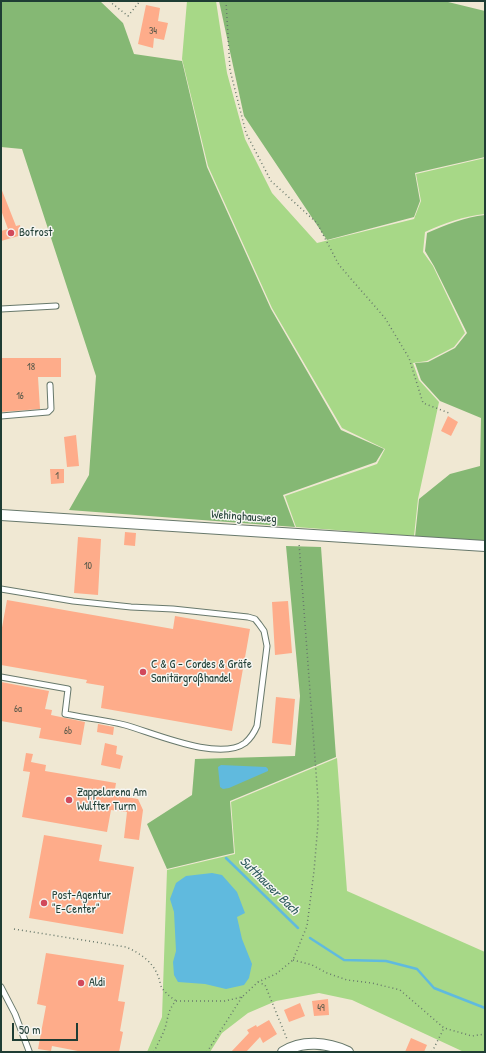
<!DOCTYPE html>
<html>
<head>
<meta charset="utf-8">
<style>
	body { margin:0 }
	#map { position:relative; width:486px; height:1053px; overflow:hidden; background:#f0e8d3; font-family:"Patrick Hand",sans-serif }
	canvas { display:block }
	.frame { position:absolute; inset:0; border:2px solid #1f3d34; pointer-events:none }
	.scale { position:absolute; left:12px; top:1023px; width:66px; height:18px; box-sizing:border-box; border:2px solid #1f3d34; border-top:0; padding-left:5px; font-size:12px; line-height:14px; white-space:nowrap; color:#1f3d34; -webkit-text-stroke:3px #f6f6f2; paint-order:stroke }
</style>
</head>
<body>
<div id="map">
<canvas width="486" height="1053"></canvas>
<div class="frame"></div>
<div class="scale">50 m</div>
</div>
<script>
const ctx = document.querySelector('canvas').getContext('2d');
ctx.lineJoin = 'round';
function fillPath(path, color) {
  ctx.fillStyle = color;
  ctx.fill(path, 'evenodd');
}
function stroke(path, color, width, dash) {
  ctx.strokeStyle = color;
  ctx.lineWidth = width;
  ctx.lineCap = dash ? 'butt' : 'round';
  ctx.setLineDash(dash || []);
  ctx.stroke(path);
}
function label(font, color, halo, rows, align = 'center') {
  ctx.font = font + ' "Patrick Hand",sans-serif';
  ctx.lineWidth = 3;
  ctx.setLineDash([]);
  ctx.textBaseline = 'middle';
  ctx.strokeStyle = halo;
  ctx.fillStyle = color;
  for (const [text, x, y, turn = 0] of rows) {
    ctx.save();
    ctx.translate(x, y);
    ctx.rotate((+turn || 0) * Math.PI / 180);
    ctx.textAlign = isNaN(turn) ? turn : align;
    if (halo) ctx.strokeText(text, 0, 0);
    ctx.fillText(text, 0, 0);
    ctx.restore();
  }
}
fillPath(new Path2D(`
	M187,1H216L227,73L245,139L272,193L317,243L414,219L421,201L416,174L485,158V214C464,216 444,223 425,232L423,252L433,266L465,333L454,347L427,361L413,363L419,380L439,402L418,499L414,536L296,527L285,496L377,464L385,449L342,428L272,308L208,166L182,59Z
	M337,758L347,891L485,952V1052H464L352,1000L319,993L276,1001L248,1013L222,1033L210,1052H147L162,1017L167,870L235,854L231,802Z`), '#a7d887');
fillPath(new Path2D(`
	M1,1H100L123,23L134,54L182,61L207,167L271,309L341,430L384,449L376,462L283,495L295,527L69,510L89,475L96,376L22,149L1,147Z
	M219,1H444L485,11V157L415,173L420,201L414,217L327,240L244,116Z
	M485,215V542L415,537L419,499L450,474L480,466L481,418L440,401L421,380L415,363L428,362L455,348L467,333L434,266L425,251L427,233C446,225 465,217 485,215Z
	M286,546L321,547L336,757L230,801L234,853L167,869L147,824L192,795L195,759L295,756L300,696Z`), '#85b874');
fillPath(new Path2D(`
	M221,765L266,767L268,769V771L229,788L223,789L220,787L218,767Z
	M212,873L222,875L237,892L245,913L237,917L242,939L252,964L249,978L244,985L226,989L205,984L178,982L174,975L173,962L176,951L174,912L170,899L176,883L186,876Z`), '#60bade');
stroke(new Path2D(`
	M226,858L298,928
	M310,938L344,960L386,961L417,969L434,988L485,1008`), '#60bade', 2.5);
fillPath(new Path2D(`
	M146,5L160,8L158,21L168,23L164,40L154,38L153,48L138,44Z
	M1,188L16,226L20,225L22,235L1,241V231L8,229L1,210Z
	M1,358H61V377H38L40,409L1,412Z
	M448,416L458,422L451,436L441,431Z
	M76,435L79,466L67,467L64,437Z
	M50,469H64V483L51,484Z
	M125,532L136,533L135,546L124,545Z
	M78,537L101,539L98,595L74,593Z
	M7,600L173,629L175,616L250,629L232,731L101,708L104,686L86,683L87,680L1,665V633Z
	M288,601L292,653L275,655L272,602Z
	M1,682L49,691L45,709L52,710L51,715L85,722L81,745L39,738L41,728L1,721Z
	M276,697L295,699L291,745L272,743Z
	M98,724L114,727L113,735L97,732Z
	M105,743L117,746L116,754L123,756L120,769L101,765Z
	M26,753L33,754L31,762L46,765L45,771L116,783L114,795L138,799L143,810L139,840L124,838L127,812L111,810L107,832L22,817L30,772L23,771Z
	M44,835L102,845L99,861L134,867L123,934L29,918Z
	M46,953L124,965L118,1001L125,1002L120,1031L123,1032L119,1052H83L52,1046L51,1051L38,1049L46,1006L37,1004Z
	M328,999L329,1015L314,1016L312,1001Z
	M300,1003L305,1016L289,1022L284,1010Z
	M269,1020L277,1034L263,1043L260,1037L246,1052H231L249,1033L247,1030L256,1025L257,1027Z
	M411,1038L427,1045L424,1052H405Z`), '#feac8a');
const lane = new Path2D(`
	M1,309L56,306
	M1,416L48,412L51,409L50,385
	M1,589L73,601L131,607L173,609L248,617L255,619L259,624L264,631L267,646L257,726C254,733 251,738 245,743C219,762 154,733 125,725C106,720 85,718 65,714L68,689L1,677
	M1,987L15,1014L29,1051`);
const street = new Path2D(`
	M1,515L485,546
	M283,1052C302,1040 327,1042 348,1052`);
stroke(lane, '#68796c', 7);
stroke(street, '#68796c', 12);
stroke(new Path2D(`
	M109,1L128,16L140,1
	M226,1L230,70L246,133L271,181L317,223L339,265L385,318L409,358L423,403L449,413
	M14,929L126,947C140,953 153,962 158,976C160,980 160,985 162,988C166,994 171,997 176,1001
	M293,960L312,965L327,973L347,980L372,983L400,990L444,1028L472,1036L485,1034
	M258,982L265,985L287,1039
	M154,1052C157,1045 161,1038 164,1031C168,1021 167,1010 176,1001H225L242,997L258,982L276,974L293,960L307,926L314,871L318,824V799L299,543
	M207,1052L242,997
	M432,1052L444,1028`), '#68796c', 1.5, [1, 3]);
stroke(lane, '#fff', 5);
stroke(street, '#fff', 10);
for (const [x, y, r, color] of [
	[11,233,4,"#d1495b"],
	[143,672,4,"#d1495b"],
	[69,800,4,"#d1495b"],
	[44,903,4,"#d1495b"],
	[81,983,4,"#d1495b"]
]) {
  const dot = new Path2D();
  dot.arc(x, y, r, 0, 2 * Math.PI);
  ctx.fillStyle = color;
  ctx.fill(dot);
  stroke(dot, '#f6f6f2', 1.5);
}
label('10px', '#57594a', null, [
	["34",153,31],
	["18",31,367],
	["16",20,396],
	["1",57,476],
	["10",88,566],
	["6a",18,709],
	["6b",68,731],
	["49",321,1008]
]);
label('12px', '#1f3d34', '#f6f6f2', [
	["Bofrost",19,233],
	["C & G - Cordes & Gräfe",151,665],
	["Sanitärgroßhandel",151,679],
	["Zappelarena Am",77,793],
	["Wulfter Turm",77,807],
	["Post-Agentur",52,896],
	["\"E-Center\"",52,910],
	["Aldi",89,983]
], 'left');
label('12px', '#1f3d34', '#f6f6f2', [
	["Wehinghausweg",244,517,4]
]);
label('italic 13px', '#2f5c5e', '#f6f6f2', [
	["Sutthauser Bach",269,886,44]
]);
</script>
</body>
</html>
